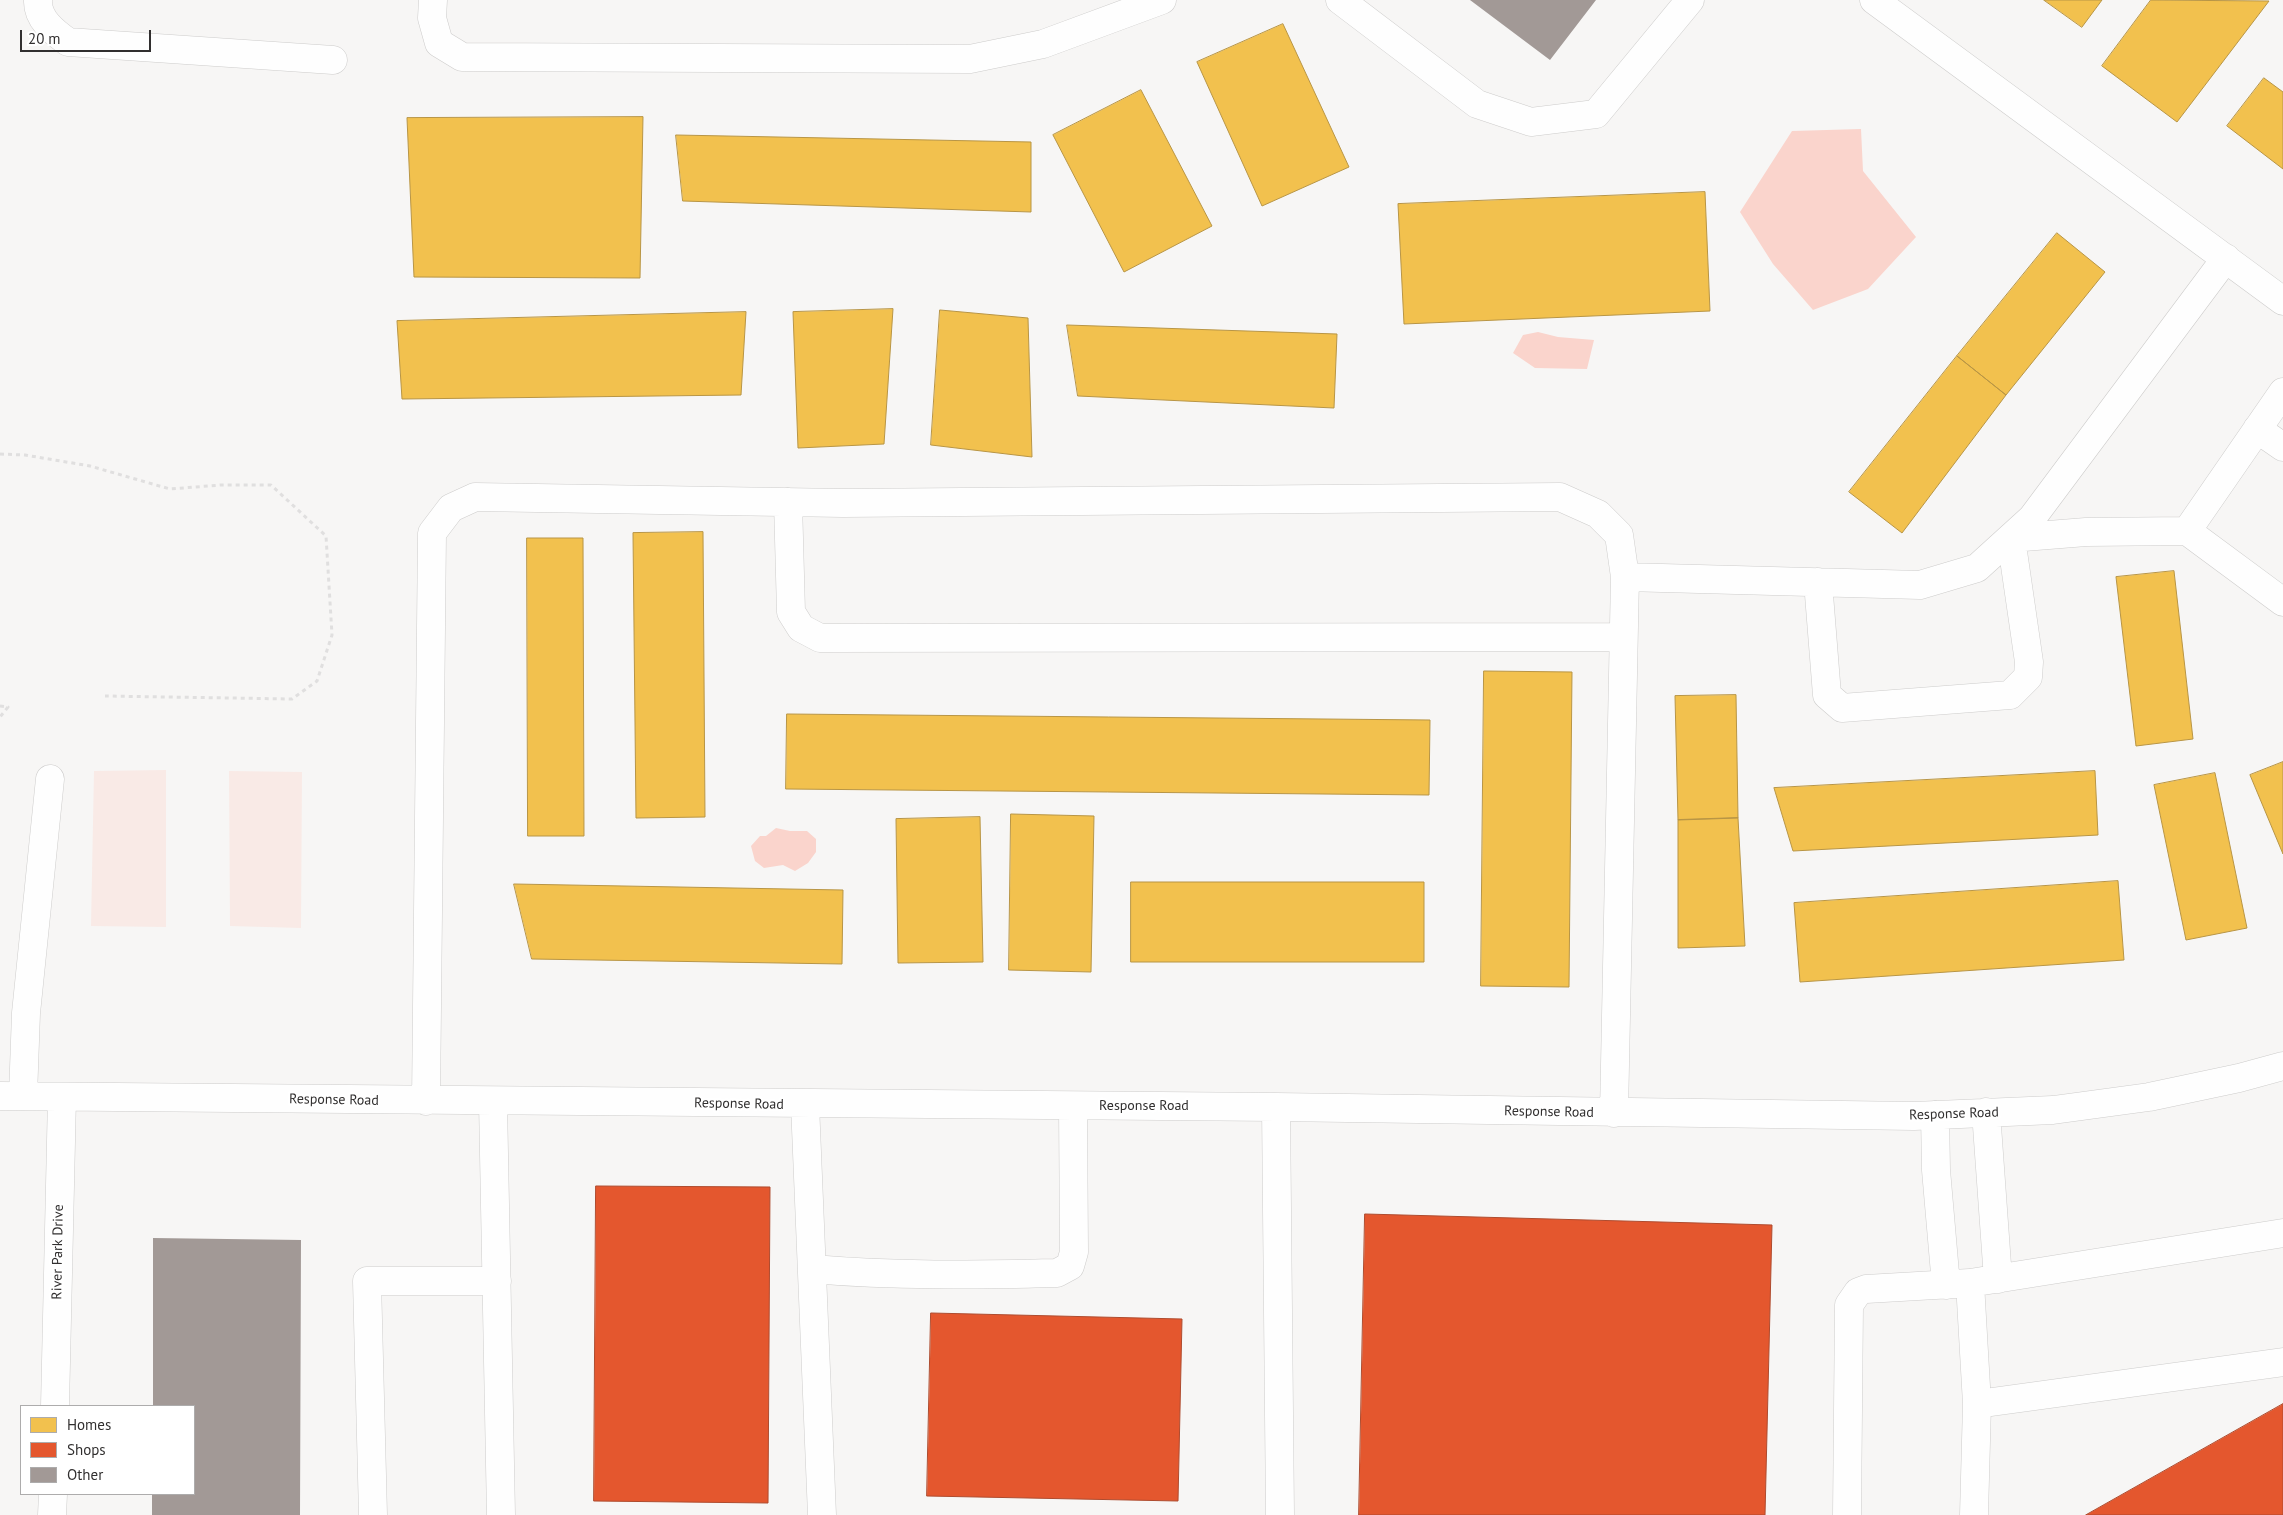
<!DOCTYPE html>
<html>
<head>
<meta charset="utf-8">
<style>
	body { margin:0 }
	#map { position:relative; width:2283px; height:1515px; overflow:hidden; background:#f7f6f5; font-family:"PT Sans",sans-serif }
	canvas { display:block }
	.legend { position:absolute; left:20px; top:1405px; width:175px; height:90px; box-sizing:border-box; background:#fff; border:1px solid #adacac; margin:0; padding:6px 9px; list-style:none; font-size:15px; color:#312f2f }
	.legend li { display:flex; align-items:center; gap:10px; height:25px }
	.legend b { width:25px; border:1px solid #adacac }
	.scale { position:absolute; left:20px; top:30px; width:131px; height:22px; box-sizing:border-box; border:2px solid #312f2f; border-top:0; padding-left:6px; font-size:15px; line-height:18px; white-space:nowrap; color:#312f2f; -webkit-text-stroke:4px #fff; paint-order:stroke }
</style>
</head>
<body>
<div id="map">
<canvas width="2283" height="1515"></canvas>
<ul class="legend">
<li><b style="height:14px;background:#f2c14e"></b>Homes</li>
<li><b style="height:14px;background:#e4572e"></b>Shops</li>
<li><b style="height:14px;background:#a29996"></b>Other</li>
</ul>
<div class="scale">20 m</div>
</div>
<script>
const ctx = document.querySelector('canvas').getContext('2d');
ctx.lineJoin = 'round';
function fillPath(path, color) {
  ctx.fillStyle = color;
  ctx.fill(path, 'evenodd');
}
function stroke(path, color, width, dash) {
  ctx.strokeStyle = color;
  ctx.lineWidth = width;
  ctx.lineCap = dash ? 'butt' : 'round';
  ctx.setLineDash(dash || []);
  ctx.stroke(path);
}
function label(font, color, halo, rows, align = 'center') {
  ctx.font = font + ' "PT Sans",sans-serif';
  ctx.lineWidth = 5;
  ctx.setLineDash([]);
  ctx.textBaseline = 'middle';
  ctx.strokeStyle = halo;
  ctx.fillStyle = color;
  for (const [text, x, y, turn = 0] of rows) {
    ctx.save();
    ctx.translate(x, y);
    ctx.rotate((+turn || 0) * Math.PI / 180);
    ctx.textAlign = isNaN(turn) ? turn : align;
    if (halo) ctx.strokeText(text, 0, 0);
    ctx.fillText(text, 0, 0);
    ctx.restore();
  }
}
fillPath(new Path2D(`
	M166,770V927L91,926L94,771Z
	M229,771L302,772L301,928L230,926Z`), '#f9eae6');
fillPath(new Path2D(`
	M1861,129L1863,171L1916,237L1868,289L1813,310L1773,264L1740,212L1792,131Z
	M1538,332L1558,337L1594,340L1587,369L1535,368L1513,353L1523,335Z
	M776,828L790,831H807L816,839V852L808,863L795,871L783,865L764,868L755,861L751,846L760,836H766Z`), '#fad4cc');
const homes = new Path2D(`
	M2044,0H2102L2082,27Z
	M2151,0L2269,1L2177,122L2102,66Z
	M1283,24L1349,167L1262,206L1197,62Z
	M2264,78L2283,92V169L2227,126Z
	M1141,90L1212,226L1124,272L1053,135Z
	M643,117L640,278L414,277L407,118Z
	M676,135L1031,142V212L683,201Z
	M1705,192L1710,311L1404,324L1398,204Z
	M2057,233L2105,272L2006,395L1957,356Z
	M893,309L884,444L798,448L793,312Z
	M940,310L1028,318L1032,457L931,445Z
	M746,312L741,395L402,399L397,321Z
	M1067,325L1337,334L1334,408L1078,396Z
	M1957,356L2006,395L1902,533L1849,492Z
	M703,532L705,817L636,818L633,533Z
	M527,538H583L584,836H528Z
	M2174,571L2193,739L2136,746L2116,577Z
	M1484,671L1572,672L1569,987L1481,986Z
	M1736,695L1738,818L1678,820L1675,696Z
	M787,714L1430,720L1429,795L786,789Z
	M2283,762V854L2250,775Z
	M2095,771L2098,835L1793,851L1774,788Z
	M2215,773L2247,928L2186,940L2154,785Z
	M1011,814L1094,816L1091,972L1009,970Z
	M980,817L983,962L898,963L896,819Z
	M1738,818L1745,946L1678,948V820Z
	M2118,881L2124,960L1800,982L1794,903Z
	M1131,882H1424V962H1131Z
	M514,884L843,890L842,964L532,959Z`);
fillPath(homes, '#f2c14e');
stroke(homes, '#b89545', 1);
const shops = new Path2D(`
	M596,1186L770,1187L768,1503L594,1501Z
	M1365,1214L1772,1225L1765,1515H1359Z
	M931,1313L1182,1319L1178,1501L927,1496Z
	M2283,1404V1515H2086Z`);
fillPath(shops, '#e4572e');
stroke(shops, '#ae4b2e', 1);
fillPath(new Path2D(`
	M1470,0H1596L1550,60Z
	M153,1238L301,1240L300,1515H152V1494H194V1406H153Z`), '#a29996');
const minor = new Path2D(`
	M38,0C37,19 54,32 68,42L333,60
	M433,0L432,18L439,43L462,57L970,59L1043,44L1162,0
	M1340,0L1477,104L1531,122L1596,114L1690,0
	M1874,0L2283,301
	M2257,429L2283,447
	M788,502L791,612L801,628L820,638L1623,637
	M2187,531L2283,392
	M1625,577L1920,585L1977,568L2032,518L2226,258
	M1818,582L1827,695L1842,708L2010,695L2028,677L2029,662L2011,538L2086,532L2187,531L2283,602
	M0,1096L1276,1107L1914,1116L2053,1110L2149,1097L2239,1078L2283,1066
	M23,1096L26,1013L50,779
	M426,1101L432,533L451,508L475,497L843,503L1560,497L1598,514L1619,535L1625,577L1614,1113
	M493,1102L501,1515
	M805,1104L822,1515
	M1276,1107L1280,1515
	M1986,1112L1998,1279
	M1935,1115L1936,1170L1946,1285
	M812,1269C894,1276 975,1275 1057,1273L1070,1266L1074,1252L1073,1106
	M1977,1404L2283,1362
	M55,1406L62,1097
	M52,1515L53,1494
	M373,1515L367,1281H497
	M1847,1515L1849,1305L1858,1292L1866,1289L1970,1283
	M1974,1515L1977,1404L1970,1283L2283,1233`);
stroke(minor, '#cdcccb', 29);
stroke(new Path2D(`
	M0,454L25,455L90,466L170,489L221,485H271L326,536L332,635L317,681L292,699L105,696
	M0,706L8,707L0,717`), '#e0dfdf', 3, [4, 4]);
stroke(minor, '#fefefe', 28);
label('14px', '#312f2f', '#fff', [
	["Response Road",334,1100,1],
	["Response Road",739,1104,1],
	["Response Road",1144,1106],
	["Response Road",1549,1112,1],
	["Response Road",1954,1114,-2],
	["River Park Drive",58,1252,-89]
]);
</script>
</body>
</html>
